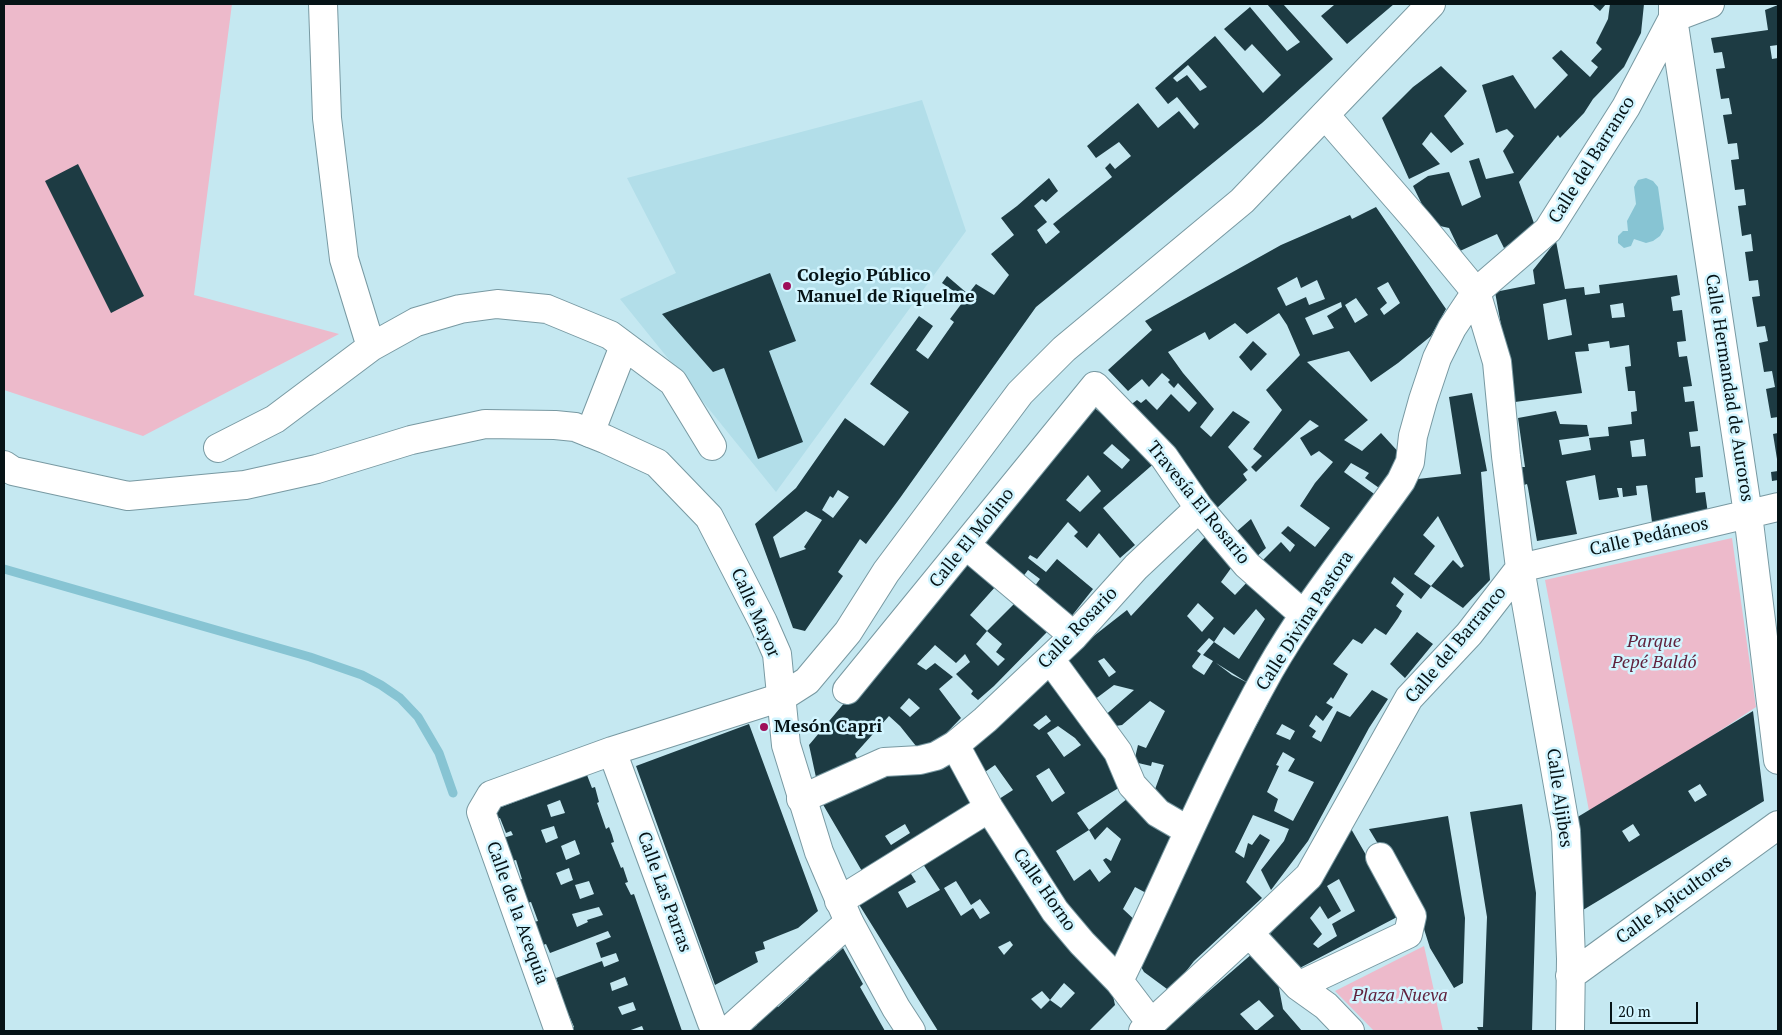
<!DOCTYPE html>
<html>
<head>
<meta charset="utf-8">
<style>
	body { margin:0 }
	#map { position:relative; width:1782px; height:1035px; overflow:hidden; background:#c5e8f1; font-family:"PT Serif",serif }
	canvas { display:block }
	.frame { position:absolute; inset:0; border:5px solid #061316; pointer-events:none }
	.scale { position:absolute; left:1610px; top:1002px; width:88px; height:22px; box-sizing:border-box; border:2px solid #061316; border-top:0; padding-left:6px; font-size:15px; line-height:18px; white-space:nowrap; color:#061316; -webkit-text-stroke:4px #d2f5ff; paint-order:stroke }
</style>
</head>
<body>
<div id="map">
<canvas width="1782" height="1035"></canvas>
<div class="frame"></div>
<div class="scale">20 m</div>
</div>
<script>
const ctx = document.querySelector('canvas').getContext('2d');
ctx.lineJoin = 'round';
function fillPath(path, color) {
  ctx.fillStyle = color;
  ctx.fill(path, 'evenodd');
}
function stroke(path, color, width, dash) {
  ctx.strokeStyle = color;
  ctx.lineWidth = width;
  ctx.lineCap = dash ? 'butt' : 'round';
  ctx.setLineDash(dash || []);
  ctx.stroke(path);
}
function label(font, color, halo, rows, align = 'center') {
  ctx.font = font + ' "PT Serif",serif';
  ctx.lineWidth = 5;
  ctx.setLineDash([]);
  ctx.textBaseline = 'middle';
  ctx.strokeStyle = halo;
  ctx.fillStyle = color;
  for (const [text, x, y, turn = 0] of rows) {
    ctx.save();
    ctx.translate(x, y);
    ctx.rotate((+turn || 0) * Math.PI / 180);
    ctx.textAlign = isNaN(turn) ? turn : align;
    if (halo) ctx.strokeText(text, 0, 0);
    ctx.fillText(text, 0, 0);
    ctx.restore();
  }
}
fillPath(new Path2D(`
	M922,100L966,231L776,492L620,299L676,273L627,178Z`), '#b2dee9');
fillPath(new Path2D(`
	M4,4H232L194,295L339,334L143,436L4,390Z
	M1732,538L1756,707L1590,816L1545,580Z
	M1424,946L1443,1031H1374L1335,991Z`), '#edbacb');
fillPath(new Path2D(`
	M1646,178L1653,181L1658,187L1664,229L1660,236L1653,241L1646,243L1634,239L1631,246L1624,248L1618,243V236L1623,231H1628L1627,221L1636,204L1634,187L1638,180Z`), '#87c4d3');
stroke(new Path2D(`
	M4,569L310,657L362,675L381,685L400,698L418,717L439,753L453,793`), '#87c4d3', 9);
fillPath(new Path2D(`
	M1267,4H1283L1333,59L1262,123L1036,307L900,498L866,544L860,539L838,572L843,576L805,631L793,628L755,524L796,488L845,418L884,446L909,412L870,384L919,316L933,326L916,350L928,359L954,322L950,319L965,299L942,283L947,276L968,294L976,284L994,295L1009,275L991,254L1014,235L1001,218L1017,206L1049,178L1058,191L1046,202L1042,199L1034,206L1047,222L1037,230L1046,244L1060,232L1053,224L1112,177L1105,168L1110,163L1115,169L1131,156L1119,142L1096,158L1087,146L1138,103L1158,128L1179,111L1194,129L1199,124L1177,97L1168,104L1155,88L1215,36L1263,93L1281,75L1252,44L1245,51L1224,29L1250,7L1287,51L1300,42ZM1188,65L1207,87L1200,91L1187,75L1177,82L1173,78ZM838,490L849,497L833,518L822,510L830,496L833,498ZM806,511L822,520L804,547L806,549L780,558L773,537Z
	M1333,4H1394L1347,44L1321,16L1334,5Z
	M1592,4H1606L1600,11Z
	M1610,4H1644L1641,33L1624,67L1593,99L1584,113L1560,138L1558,135L1519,182L1535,226L1504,248L1497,234L1460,251L1449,228L1440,226L1434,229L1413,186L1428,176L1449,172L1462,206L1481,197L1469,161L1479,158L1486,179L1514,173L1503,151L1514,136L1507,129L1496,133L1482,85L1513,75L1535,109L1568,75L1552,58L1561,50L1590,77L1598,67L1591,61L1602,49L1596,43L1608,19Z
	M1778,5V45L1770,46L1772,59L1778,58V417L1771,418L1766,389L1775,387L1772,371L1764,372L1759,343L1768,341L1765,326L1757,327L1752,297L1760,296L1758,280L1749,281L1745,252L1753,251L1751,234L1742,236L1738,206L1746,205L1744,189L1735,190L1731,160L1739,159L1737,143L1728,144L1723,115L1732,114L1729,98L1721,99L1716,69L1725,68L1722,52L1714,53L1711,38L1768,30L1765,10Z
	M1441,66L1467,91L1444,116L1464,144L1451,153L1431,132L1422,144L1440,164L1409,179L1382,118L1413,87Z
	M78,164L144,296L111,313L45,181Z
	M1376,207L1446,309L1431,336L1398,363L1371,382L1349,351L1307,362L1368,420L1344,440L1362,451L1381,433L1403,457L1382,490L1365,478L1369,473L1351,463L1344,472L1377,496L1301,600L1258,565L1281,542L1290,552L1295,545L1281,533L1288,526L1315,547L1330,528L1300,506L1315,483L1333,462L1319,451L1311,456L1300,438L1319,426L1310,420L1256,472L1251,467L1262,456L1253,449L1282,410L1266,390L1300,355L1287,325L1279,313L1247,334L1235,323L1209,340L1205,332L1168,352L1183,373L1214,409L1200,427L1211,437L1233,411L1250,422L1228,447L1248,470L1243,474L1247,480L1217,508L1129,406L1137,400L1141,403L1146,399L1157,410L1171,394L1189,412L1197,403L1178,383L1174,388L1168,382L1170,380L1162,373L1149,387L1142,379L1128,391L1108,370L1152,330L1145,321L1281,245L1350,215L1352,219ZM1297,277L1301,288L1317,280L1325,299L1309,305L1306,297L1286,306L1277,288ZM1388,282L1400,303L1384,315L1380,309L1387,303L1377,288ZM1356,298L1368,315L1355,323L1345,305ZM1341,302L1342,307L1327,316L1334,328L1313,335L1305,318Z
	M1556,241L1565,289L1584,287L1585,295L1600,293L1599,285L1677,275L1680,295L1671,297L1673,311L1682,310L1686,341L1677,342L1679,357L1687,356L1692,386L1683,387L1685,402L1694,401L1698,431L1689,432L1691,447L1700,446L1703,477L1695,478L1696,493L1705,492L1708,514L1652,522L1647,485L1636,486L1637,495L1623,497L1622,488H1617L1619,497L1599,500L1595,475L1566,481L1577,534L1537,541L1528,488L1527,484L1524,485L1521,467H1525L1518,418L1556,411L1560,424L1587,425L1589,436L1559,440L1562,455L1591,450L1589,438L1609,436L1608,427L1632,424L1631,412L1637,411L1635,391H1628L1625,367L1631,366L1629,345L1610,348L1609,341L1588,344L1589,351L1575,352L1582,393L1515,402L1495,292L1535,284L1533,270ZM1566,299L1572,335L1548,340L1543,304ZM1623,303L1625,317L1612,318L1610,305ZM1644,439L1646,456L1632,457L1630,441Z
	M770,273L796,341L769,351L803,442L758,459L724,368L713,372L662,314Z
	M1253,341L1267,354L1251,371L1239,357Z
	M1472,393L1487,471L1481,472L1490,580L1463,608L1431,586L1421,599L1394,577L1391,583L1404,594L1396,606L1402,611L1398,618L1386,635L1375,628L1362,644L1353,639L1333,664L1348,674L1333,699L1331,697L1326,703L1333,707L1323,721L1316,715L1309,726L1316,731L1312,737L1321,742L1337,711L1350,717L1372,690L1388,699L1369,728L1308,841L1271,890L1261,870L1284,841L1289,829L1253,815L1235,852L1244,858L1248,843L1252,845L1260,834L1270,840L1246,882L1262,898L1194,961L1174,987L1167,989L1144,972L1137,960L1244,749L1300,642L1418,479L1461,474L1449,397ZM1438,516L1464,566L1461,568L1453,560L1431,586L1414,574L1435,546L1423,535ZM1282,724L1295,731L1290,740L1276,734ZM1283,752L1295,759L1288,771L1314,782L1293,821L1274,811L1278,799L1267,792L1279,766L1276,765Z
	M1091,405L1158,460L1103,508L1135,545L1120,558L1099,533L1087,548L1074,536L1078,532L1068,522L1037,559L1030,555L1028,558L1046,572L1057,559L1093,589L1067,622L1031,591L1040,579L1028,570L1019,582L975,547ZM1112,444L1130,460L1122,469L1103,453ZM1088,475L1101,491L1080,512L1066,500Z
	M1778,433V459H1777L1773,434Z
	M1778,471V480L1772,481L1771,472Z
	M1251,519L1266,548L1253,560L1235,533Z
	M1205,537L1234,564L1221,582L1235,595L1250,579L1291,616L1183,817L1151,800L1164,765L1152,762L1151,766L1134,762L1138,745L1146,748L1165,711L1150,701L1122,725L1109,727L1102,718L1134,690L1114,685L1090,703L1058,664L1127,610L1131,616ZM1198,603L1214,618L1202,632L1187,616ZM1256,609L1265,619L1239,659L1214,642L1203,655L1213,661L1204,675L1193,668L1192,666L1201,654L1197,651L1209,638L1214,642L1224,627L1234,635ZM1104,658L1116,672L1109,677L1098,661ZM1216,663L1248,683L1232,675Z
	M966,558L996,586L970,615L987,631L1016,602L1047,632L994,686L978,700L971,694L973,691L956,674L970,662L965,654L956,663L935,645L917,664L926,670L935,663L953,677L939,689L961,718L924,756L900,726L889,716L855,754L858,760L817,782L809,745ZM987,631L1002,644L996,652L1005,659L998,666L976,644ZM909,698L920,708L910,717L900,708Z
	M1417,632L1433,644L1405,678L1390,664Z
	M1049,671L1071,698L1122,786L1077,813L1089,830L1056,851L1074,881L1090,869L1099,882L1111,872L1103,860L1106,858L1111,861L1121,839L1107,827L1095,840L1089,830L1128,798L1177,831L1148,894L1135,887L1123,909L1138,923L1128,946L1110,960L1057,895L999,799L1013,790L995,765L982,774L967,748ZM1046,715L1051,721L1039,730L1033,725ZM1058,726L1075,738L1081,745L1064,757L1047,733ZM1049,768L1065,793L1052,802L1036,776Z
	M1753,711L1764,801L1583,910L1571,821ZM1700,784L1707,795L1695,802L1688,791ZM1633,824L1640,835L1629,842L1622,831Z
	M749,724L818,911L798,928L763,942L765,949L755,952L758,962L715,985L636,766Z
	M952,753L977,809L866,878L818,796ZM905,824L910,833L891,845L885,836Z
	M587,775L592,788L595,787L599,802L597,803L606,829L609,827L612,835L614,842L611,843L621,868L623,867L628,882L625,883L631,895L634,894L682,1031H644L642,1026L628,1031H571L570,1029L574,1027L567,1011H564L556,988L559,987L556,978L602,961L604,967L619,961L616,953L601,958L596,943L611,937L608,931L550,953L546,944L543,945L534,922L538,921L531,902L527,903L519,880L522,879L516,860L512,861L503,838L513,835L511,831L506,833L500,818L496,819L494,813L496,809ZM560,800L565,813L551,817L547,805ZM554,826L558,838L546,843L541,830ZM575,840L580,854L566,860L561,846ZM569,868L573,880L561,885L556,873ZM589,881L594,894L580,899L575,885ZM599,907L603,915L587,920L588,922L577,927L572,914ZM625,977L628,985L612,991L610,983ZM633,1002L636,1010L622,1015L618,1007Z
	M1522,804L1536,893L1532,1031H1479L1477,1027H1483L1487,917L1470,812Z
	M1448,816L1465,918L1463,983L1454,988L1430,948L1418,910L1369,829Z
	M981,819L1112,991L1115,1005L1089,1031H938L855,898L906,866L916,882L898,892L907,908L940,890L919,858ZM956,881L971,905L980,899L990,913L980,919L973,908L961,916L944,888ZM1010,941L1013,945L1004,955L998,947ZM1064,983L1075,993L1061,1008L1050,1000L1041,1009L1031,999L1042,991L1050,1000Z
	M1350,827L1385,888L1399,916L1296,970L1269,935L1309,890ZM1339,879L1355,911L1332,924L1337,936L1318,948L1313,944L1322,934L1310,918L1320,906L1328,919L1341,911L1327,886Z
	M843,948L863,984L860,987L885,1031H750L757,1025L754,1022L775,1004L778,1007L809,979L806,976L826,958L829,961Z
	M1253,953L1278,983L1283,1009L1302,1031H1163ZM1259,1000L1274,1016L1256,1031L1240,1014Z`), '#1d3b43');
const minor = new Path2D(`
	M323,4L327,118L344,259L371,347
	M1710,4L1673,18L1748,514L1778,760
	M1325,115L1419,223L1476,292L1497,362L1506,456L1520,568L1566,831L1571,959L1570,1031
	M590,433L624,346
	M218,448L275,419L371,347L416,322L460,309L497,304L547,309L610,335L673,382L712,446
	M966,545L1074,636
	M1520,568L1778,507
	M1050,659L1118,752L1132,785L1158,813L1189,831
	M847,690L1095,386L1164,457L1199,508L1247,565L1304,615
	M955,745L989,808L1055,911L1082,943L1119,981L1151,1023
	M612,751L712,1023L719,1031
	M801,799L884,762L920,760L936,756L955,745L985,720L1074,636L1136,567L1199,508
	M839,901L989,808
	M1249,933L1298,986L1326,1006L1350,1031
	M1570,976L1778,825
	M1119,981C1169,878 1213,771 1269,671C1307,604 1357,543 1401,481L1410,462L1413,436L1423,400L1437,358L1452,328L1476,292L1548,230L1626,107L1673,18V4
	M1298,986L1408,934L1412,916L1380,857
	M559,1031L481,812L491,795L612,751L782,697
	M728,1031L849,922
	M1143,1031L1249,933L1309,876L1409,698L1469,634L1520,568`);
const major = new Path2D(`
	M4,465L13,471L128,496L245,485L317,469L411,440L485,424L555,425L575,427L605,439L657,463L709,517L763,622L777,654L786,745L819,852L849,922L896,1008L911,1031
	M782,697L807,681L848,632L886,572L1020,393L1064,349L1242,201L1431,4`);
stroke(minor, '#7899a2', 30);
stroke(major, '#7899a2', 30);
stroke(minor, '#fff', 28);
stroke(major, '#fff', 28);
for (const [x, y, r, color] of [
	[787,286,5,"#9e0f5a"],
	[764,727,5,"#9e0f5a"]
]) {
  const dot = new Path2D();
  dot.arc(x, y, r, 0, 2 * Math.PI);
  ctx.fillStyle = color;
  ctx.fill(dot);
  stroke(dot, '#d2f5ff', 2);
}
label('18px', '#061316', '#d2f5ff', [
	["Calle del Barranco",1592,160,-58],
	["Calle Hermandad de Auroros",1729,388,81],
	["Travesía El Rosario",1198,503,51],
	["Calle Pedáneos",1649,537,-13],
	["Calle El Molino",972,538,-51],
	["Calle Mayor",755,613,66],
	["Calle Divina Pastora",1305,621,-57],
	["Calle Rosario",1078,628,-46],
	["Calle del Barranco",1456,645,-50],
	["Calle Aljibes",1559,798,82],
	["Calle Horno",1044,890,55],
	["Calle Las Parras",664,892,70],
	["Calle Apicultores",1674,900,-36],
	["Calle de la Acequia",517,913,70]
]);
label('bold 18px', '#061316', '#d2f5ff', [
	["Colegio Público",797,276],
	["Manuel de Riquelme",797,297],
	["Mesón Capri",774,727]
], 'left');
label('italic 18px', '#61223d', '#d2f5ff', [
	["Parque",1654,642],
	["Pepé Baldó",1654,663],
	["Plaza Nueva",1400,996]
]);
</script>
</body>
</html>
